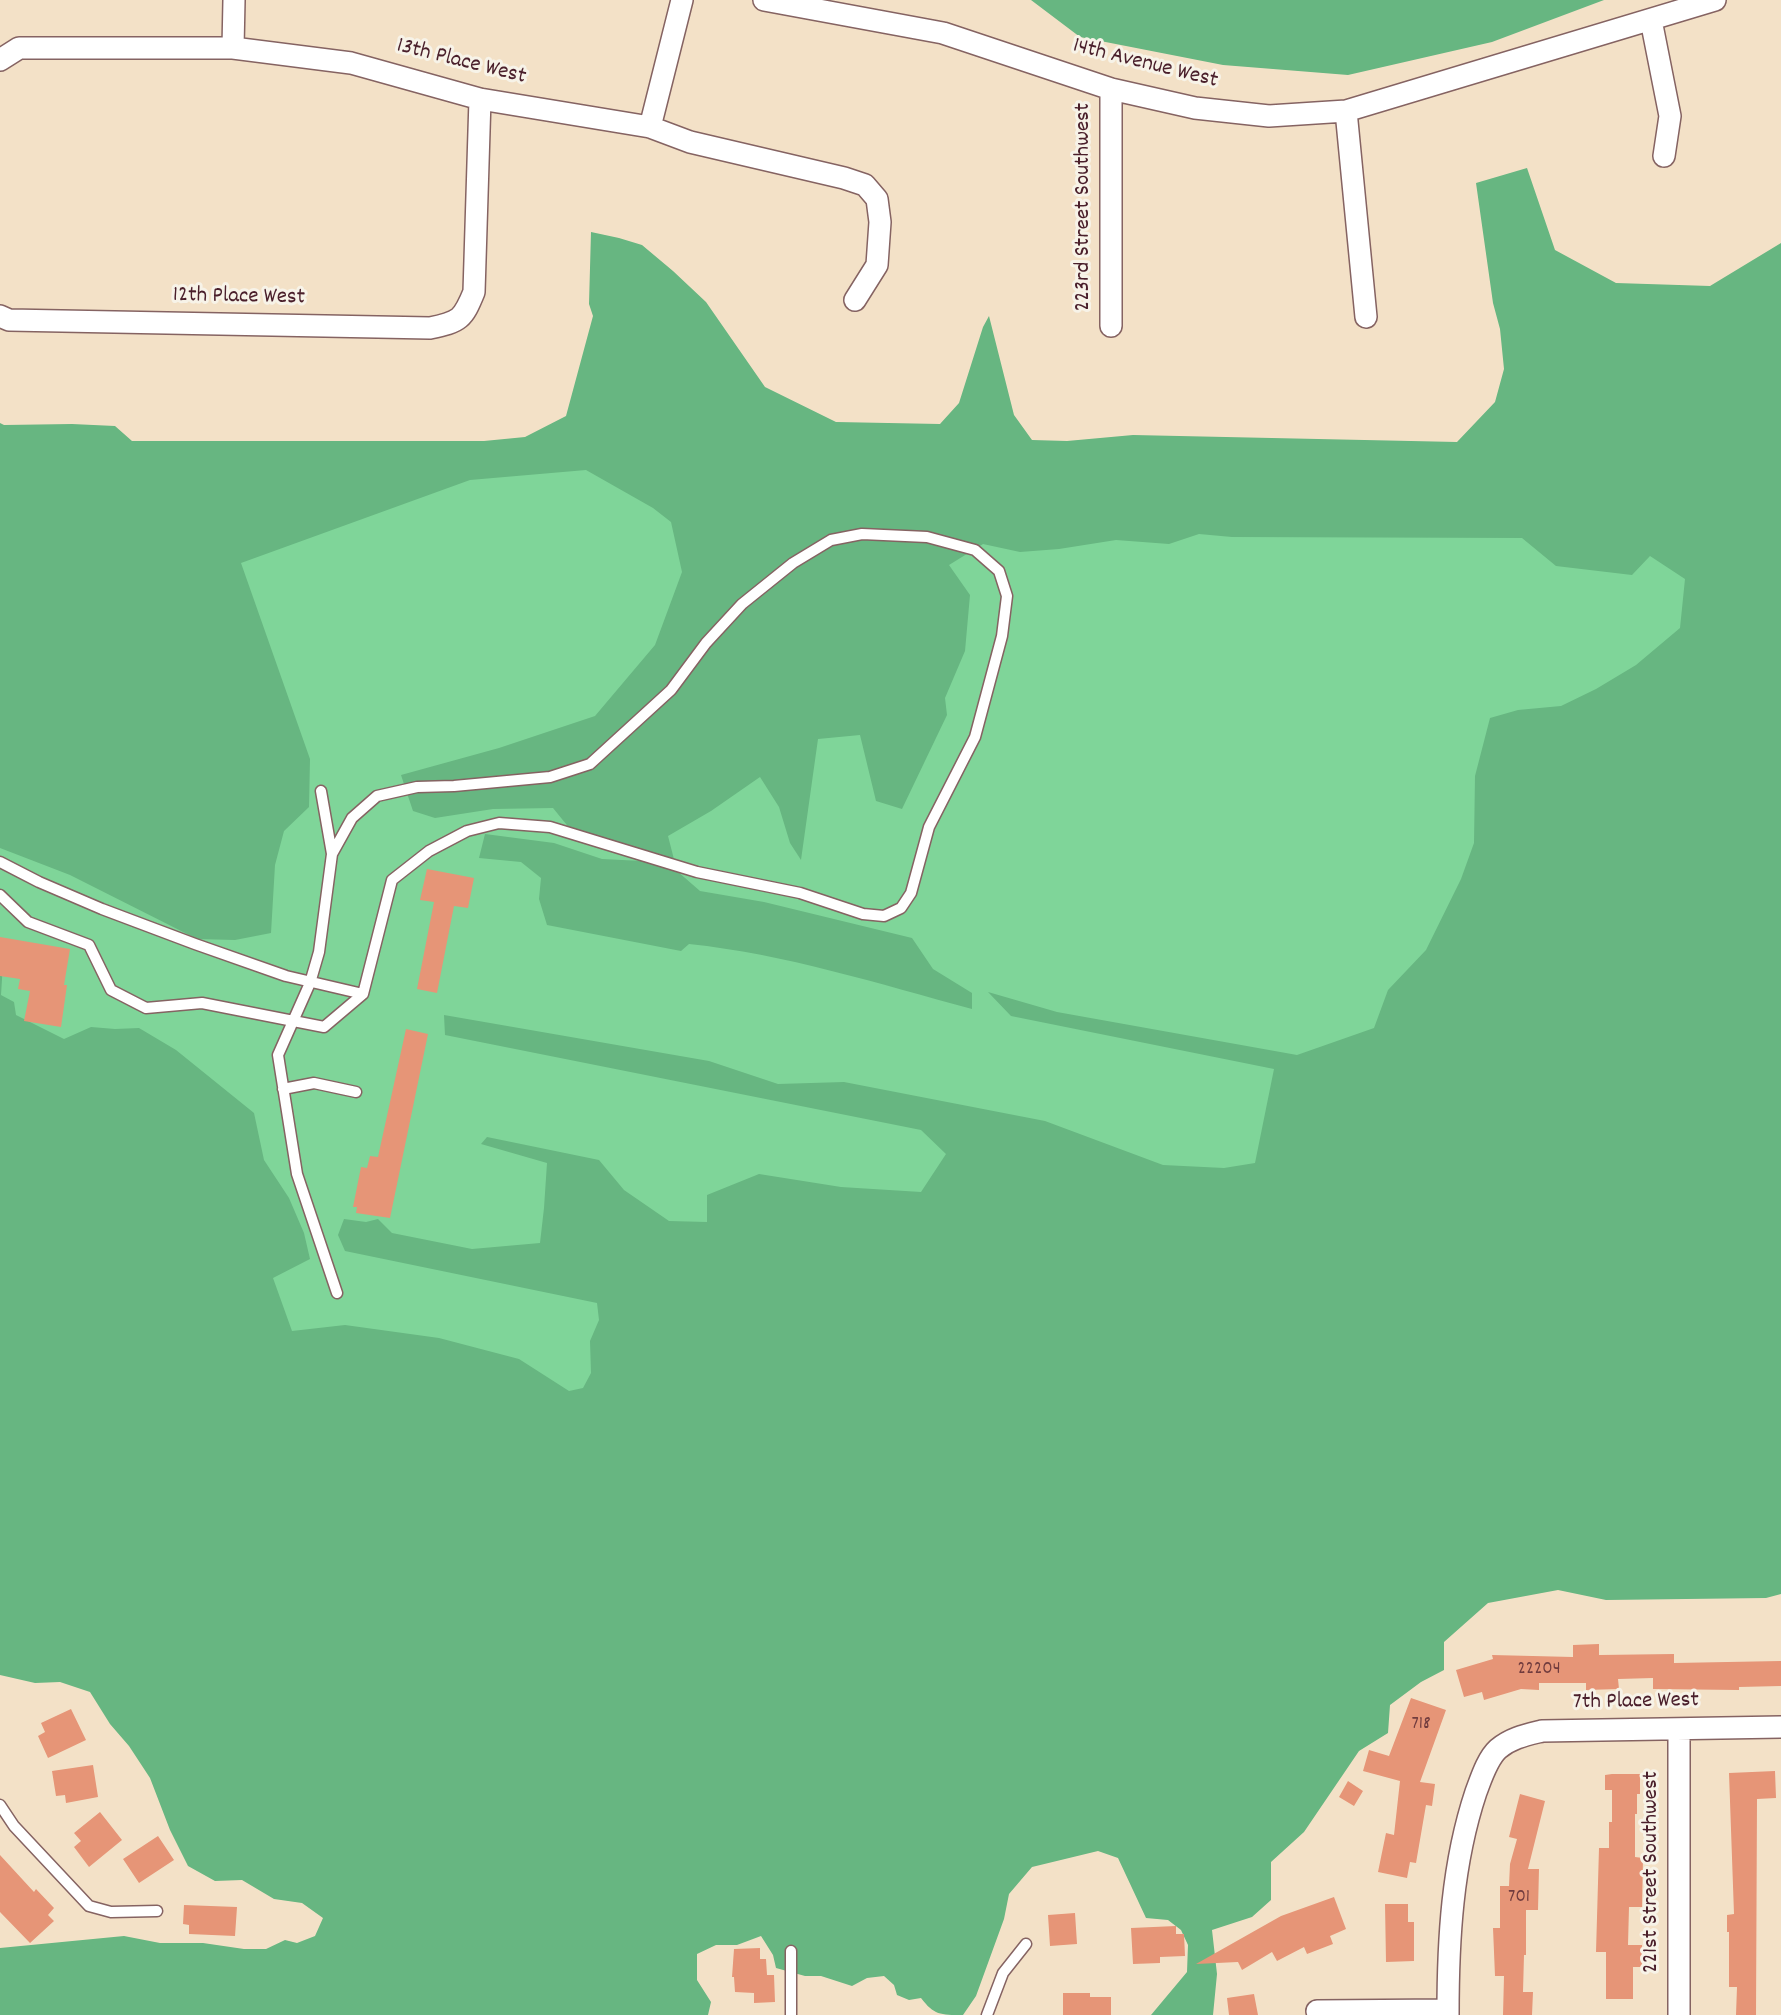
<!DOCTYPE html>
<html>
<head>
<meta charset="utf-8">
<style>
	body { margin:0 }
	canvas { display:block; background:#f3e1c7 }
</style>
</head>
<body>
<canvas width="1781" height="2015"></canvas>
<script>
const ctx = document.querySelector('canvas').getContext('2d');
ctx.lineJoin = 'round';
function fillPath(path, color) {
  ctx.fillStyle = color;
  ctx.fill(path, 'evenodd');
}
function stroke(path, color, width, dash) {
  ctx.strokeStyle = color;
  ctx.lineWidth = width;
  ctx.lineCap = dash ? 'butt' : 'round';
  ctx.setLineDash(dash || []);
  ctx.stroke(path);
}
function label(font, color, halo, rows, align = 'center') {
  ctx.font = font + ' Dekko,sans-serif';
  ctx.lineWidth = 6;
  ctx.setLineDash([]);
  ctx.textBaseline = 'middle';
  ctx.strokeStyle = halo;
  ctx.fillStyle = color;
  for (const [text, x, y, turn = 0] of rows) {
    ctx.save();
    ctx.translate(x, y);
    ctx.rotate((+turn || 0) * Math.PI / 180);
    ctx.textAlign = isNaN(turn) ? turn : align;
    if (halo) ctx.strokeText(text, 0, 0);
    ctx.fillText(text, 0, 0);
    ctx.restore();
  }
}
fillPath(new Path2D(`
	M0,446L1781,456V1563L0,1582Z`), '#7fd599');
fillPath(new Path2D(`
	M1031,0H1604L1492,42L1348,75L1223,65L1080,37Z
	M1527,168L1555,250L1616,283L1710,286L1781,243V1594L1766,1598L1606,1600L1558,1590L1488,1603L1444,1642V1670L1421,1682L1390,1705L1388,1733L1359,1751L1304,1832L1271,1862V1900L1252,1917L1212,1930L1217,1974L1213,2015H1151L1187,1972L1188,1945L1181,1930L1168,1920L1146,1918L1118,1858L1098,1851L1032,1867L1009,1894L1004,1919L976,1996L963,2015C940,2015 934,2015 921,1998L909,2000L897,1995L894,1985L884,1976L867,1978L852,1986L821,1976H805L776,1968L773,1955L761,1936L737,1945H716L697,1954V1980L711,2002L708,2015H0V1948L124,1936L160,1943H203L244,1949H266L285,1940L297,1943L315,1936L323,1918L302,1903L274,1899L242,1880L215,1881L188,1866L170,1830L150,1778L129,1746L110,1724L90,1692L60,1682L35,1683L0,1675V959L3,963L1,995L14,1002L16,1015L64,1039L91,1027L115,1029L139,1028L176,1050L254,1113L264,1160L289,1198L304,1233L310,1259L273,1278L292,1331L345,1325L439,1338L519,1359L569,1391L583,1388L591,1373L590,1341L599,1320L597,1303L345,1251L338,1235L344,1219L366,1222L378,1219L392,1233L472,1249L540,1243L544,1208L547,1163L481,1144L487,1137L599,1160L624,1190L669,1221L707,1222V1195L759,1174L841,1187L921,1192L946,1154L921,1130L445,1035L444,1015L709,1061L778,1084L844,1082L1045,1121L1163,1165L1224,1168L1255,1163L1274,1069L1011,1016L988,992L1057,1012L1297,1055L1374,1028L1388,990L1426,950L1461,879L1474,843L1475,776L1490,718L1518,710L1561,706L1596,689L1636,665L1680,628L1685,579L1650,556L1632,575L1556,566L1522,538L1232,537L1199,534L1169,544L1116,540L1059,549L1020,552L983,544L949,565L970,595L965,651L945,698L947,715L902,809L876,801L860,735L818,739L801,860L790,843L779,807L760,777L711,811L668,836L677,871L700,891L764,902L912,938L933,969L972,993V1009C879,984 785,954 689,944L681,951L547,925L539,899L541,878L521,862L479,858L485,834L554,843L602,859L642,861L614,845L575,835L553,808L493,809L435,818L413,811L401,775L499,748L595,716L655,645L682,572L671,522L653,508L586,470L470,480L241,563L310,759L309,807L284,831L275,865L271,933L235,940L197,939L70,875L0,848V423L4,425L72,424L115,426L132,441H484L525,437L566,416L593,316L589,304L591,232L619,238L642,245L673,271L706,302L765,387L836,422L940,424L959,403L983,327L989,316L1014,415L1032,440L1067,441L1133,435L1457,442L1495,402L1504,369L1500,329L1493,303L1476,183Z`), '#67b681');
fillPath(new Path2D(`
	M427,869L474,878L468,908L454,906L437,993L417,989L434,902L420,900Z
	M0,937L70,949L64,985H67L61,1027L24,1021L30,991L18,989L20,979L0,976Z
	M406,1029L428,1034L390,1218L356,1213L357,1207H353L361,1167L367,1168L370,1156L378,1157Z
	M1599,1644V1655L1674,1654V1663L1781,1661V1686L1739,1687V1690L1653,1689V1678L1618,1679L1619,1689L1586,1690V1683H1539V1690L1521,1689L1484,1700L1482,1692L1464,1697L1456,1670L1493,1659L1492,1655L1573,1657V1645Z
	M1411,1698L1446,1710L1420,1782L1435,1784L1432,1806L1426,1805L1416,1863L1410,1862L1407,1878L1378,1872L1386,1833L1394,1835L1400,1781L1363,1771L1369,1750L1389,1756Z
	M71,1709L86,1740L48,1758L38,1736L45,1732L41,1723Z
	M93,1765L98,1797L66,1803L65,1795L56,1796L52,1771Z
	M1775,1771L1776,1798L1757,1799L1756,2015H1736L1737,1987H1729V1932H1727V1915L1734,1914L1729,1773Z
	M1612,1774H1640V1794H1637V1814H1635V1857L1643,1858L1642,1907H1629L1628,1945H1642V1967H1633V1999H1606V1952H1596L1599,1848H1609V1822H1612V1790H1605V1775Z
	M1348,1781L1363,1791L1354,1806L1339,1797Z
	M1520,1794L1545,1801L1528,1869H1539L1538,1910H1526V1955H1524L1523,1992H1533L1532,2015H1503L1504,1976H1495L1493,1928H1500V1886H1509L1510,1864L1517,1839L1509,1837Z
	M100,1812L122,1840L89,1867L74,1847L81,1841L74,1833Z
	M158,1836L174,1860L139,1883L123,1859Z
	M0,1855L34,1892L36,1889L54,1908L48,1915L54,1921L30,1943L0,1912Z
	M1334,1897L1346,1929L1330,1936L1333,1944L1307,1954L1304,1947L1277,1961L1272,1952L1242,1970L1238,1962L1196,1964L1281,1916Z
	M1385,1904H1408V1922H1414V1961L1386,1962Z
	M184,1905L237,1907L235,1936L189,1934V1925L183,1924Z
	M1075,1913L1077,1944L1050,1946L1048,1915Z
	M1176,1926V1934H1184L1185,1956L1160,1957V1963L1133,1964L1131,1928Z
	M760,1948V1959H766L767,1975H774L775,2002L754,2003V1993L735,1992L734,1977H732L734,1949Z
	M1063,1993H1090V1997H1111V2015H1063Z
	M1254,1994L1258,2015H1229L1227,1998Z`), '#e69577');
const service = new Path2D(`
	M321,791L332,854L319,952L310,983L278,1055L297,1174L337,1293
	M0,862L39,882L102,909L195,944L286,976L363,994
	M0,895L28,922L89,945L111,990L146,1008L202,1003L324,1027L363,994L392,880L429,851L467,831L499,823L550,827L697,872L800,893L863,914L884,916L901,908L911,893L929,827L975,737L1002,636L1007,596L999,571L975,550L927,537L862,534L831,540L793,563L742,604L706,643L671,690L590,764L550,777L454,786L417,787L377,796L352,818L332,854
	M283,1089L314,1083L356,1092
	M0,1805L14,1826L89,1906L111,1912L157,1911
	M791,2015V1951
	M987,2015L1003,1973L1026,1944`);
const minor = new Path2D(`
	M764,0L943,33L1111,89L1195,108L1269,116L1346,111L1715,0
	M1651,20L1670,116L1664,156
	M233,48L234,0
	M0,60L19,48H233L351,63L480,99L650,127L690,142L844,178L865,185L877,199L880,222L877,265L855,300
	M1111,89V326
	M1346,111L1366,317
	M650,127L682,0
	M0,316L9,320L430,328C460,322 463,319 474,292L480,99
	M1679,1729V2015
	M1317,2011L1448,2010
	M1448,2015C1448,1940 1452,1864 1476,1792C1481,1779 1487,1759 1498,1749C1511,1738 1526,1735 1542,1731L1781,1727`);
stroke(service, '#856362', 13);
stroke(minor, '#856362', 24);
stroke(service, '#fff', 10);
stroke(minor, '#fff', 21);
label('19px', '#713c3e', null, [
	["22204",1539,1670],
	["718",1421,1725],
	["701",1519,1898]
]);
label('23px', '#4a1f2b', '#f7f3e8', [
	["13th Place West",461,63,14],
	["14th Avenue West",1145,65,14],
	["223rd Street Southwest",1085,207,-90],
	["12th Place West",239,298,1],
	["7th Place West",1636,1703,-1],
	["221st Street Southwest",1653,1872,-90]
]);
</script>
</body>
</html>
